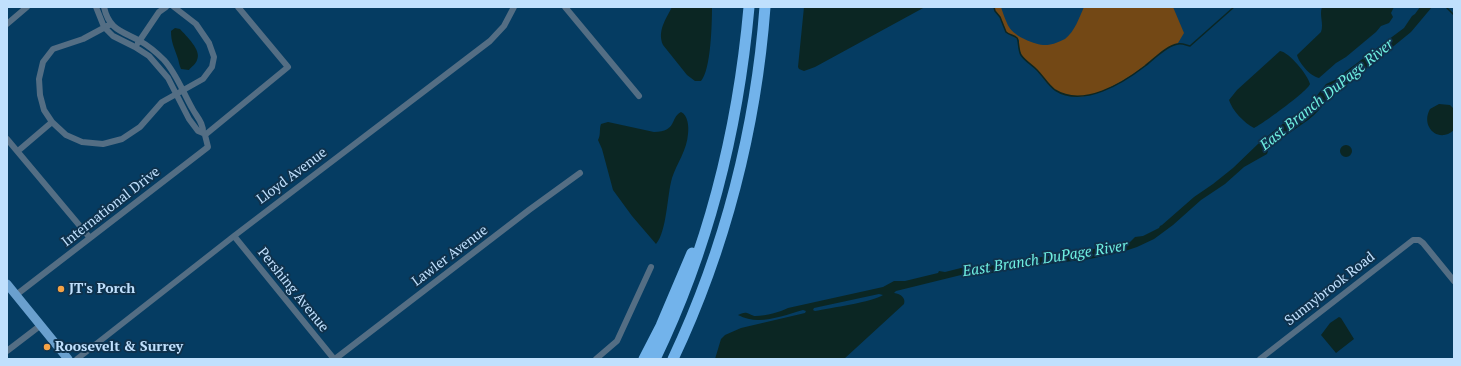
<!DOCTYPE html>
<html>
<head>
<meta charset="utf-8">
<style>
	body { margin:0 }
	#map { position:relative; width:1461px; height:366px; overflow:hidden; background:#053c62; font-family:"PT Serif",serif }
	canvas { display:block }
	.frame { position:absolute; inset:0; border:8px solid #c0e0fd; pointer-events:none }
</style>
</head>
<body>
<div id="map">
<canvas width="1461" height="366"></canvas>
<div class="frame"></div>
</div>
<script>
const ctx = document.querySelector('canvas').getContext('2d');
ctx.lineJoin = 'round';
function fillPath(path, color) {
  ctx.fillStyle = color;
  ctx.fill(path, 'evenodd');
}
function stroke(path, color, width, dash) {
  ctx.strokeStyle = color;
  ctx.lineWidth = width;
  ctx.lineCap = dash ? 'butt' : 'round';
  ctx.setLineDash(dash || []);
  ctx.stroke(path);
}
function label(font, color, halo, rows, align = 'center') {
  ctx.font = font + ' "PT Serif",serif';
  ctx.lineWidth = 4;
  ctx.setLineDash([]);
  ctx.textBaseline = 'middle';
  ctx.strokeStyle = halo;
  ctx.fillStyle = color;
  for (const [text, x, y, turn = 0] of rows) {
    ctx.save();
    ctx.translate(x, y);
    ctx.rotate((+turn || 0) * Math.PI / 180);
    ctx.textAlign = isNaN(turn) ? turn : align;
    if (halo) ctx.strokeText(text, 0, 0);
    ctx.fillText(text, 0, 0);
    ctx.restore();
  }
}
fillPath(new Path2D(`
	M994,7H1001C1003,13 1006,22 1009,27C1015,37 1037,46 1047,45C1052,45 1061,41 1065,39C1075,31 1079,18 1084,7H1173L1184,33L1178,43C1165,48 1155,59 1143,67C1121,83 1081,109 1055,90C1049,86 1044,79 1040,74C1031,62 1017,59 1019,40L1006,32L1000,17L995,11Z`), '#734815');
fillPath(new Path2D(`
	M672,7H712C712,23 711,70 701,81H695L687,75L663,45C657,31 666,19 672,7Z
	M804,7H925L815,67L804,71L799,69L798,67Z
	M1322,7H1394L1391,13L1393,17L1389,23L1381,26L1376,32L1346,57L1336,63L1319,78C1310,76 1299,63 1297,55L1321,32C1324,24 1319,15 1322,7Z
	M1420,7H1432L1411,32L1341,89C1330,92 1326,102 1319,110C1306,125 1286,132 1272,147L1271,145H1268L1266,150L1268,151L1267,154L1244,167L1225,184L1201,200L1173,225L1154,239L1137,247L1125,251L1090,259L1021,267L982,275L965,274L896,291L894,293C901,294 906,298 904,304L844,359H715L721,339L725,335L741,328L805,313L806,311L803,310C782,316 758,326 738,315C741,314 744,312 747,313C751,314 752,316 756,316C766,316 780,312 788,308L883,287L894,281H905L938,273L939,271L945,272L961,268L986,264L997,266L1003,262L1088,251L1092,249L1108,248L1130,242L1135,237L1143,236L1159,228L1160,226L1162,225L1194,197L1213,184L1233,168L1259,143L1290,118L1308,107L1326,84L1339,78L1345,72L1404,28L1412,16L1415,14ZM879,294L883,295C873,302 830,308 815,311L813,310L814,308Z
	M175,28L180,29C186,36 202,50 197,60C196,64 191,67 189,70L181,69C179,65 179,61 177,56C174,47 171,42 171,31Z
	M1280,51C1289,52 1308,75 1310,84C1308,91 1261,125 1254,128C1244,123 1232,110 1229,100L1237,90Z
	M1439,104L1450,105L1454,109V130C1439,144 1420,127 1430,109Z
	M681,112C688,115 689,127 688,134C687,150 677,163 672,178C667,195 667,231 656,244L632,216L613,190L602,149L598,140C601,135 599,129 601,124L608,122L654,132C678,131 669,119 681,112Z
	M1340 151a6 6 0 1 1 12 0a6 6 0 1 1-12 0Z
	M1339,317L1341,318L1354,339L1336,353L1321,335L1330,323Z`), '#0b2623');
stroke(new Path2D(`
	M994,7L995,11L1000,17L1006,32C1009,35 1014,35 1017,38C1019,40 1018,50 1021,55C1025,61 1032,65 1037,70C1043,76 1048,85 1055,90C1083,108 1123,83 1145,66C1153,60 1167,45 1178,44C1181,43 1186,45 1190,46L1234,7
	M1446,7L1454,15`), '#0b2623', 1.5);
stroke(new Path2D(`
	M104,7C109,30 122,31 140,41C149,46 157,53 164,60C176,73 183,92 192,108C196,116 204,123 203,133
	M565,7L639,96
	M7,24L27,7
	M111,24L83,39L53,49L43,62L39,79L40,95L44,110L52,122L66,135L82,142L103,144L122,139L140,127L162,102L203,79L212,67L214,57L209,43L196,24L174,7
	M138,43L159,12L166,7
	M205,135L288,67L238,7
	M7,139L90,238
	M18,151L52,122
	M234,236L334,359
	M16,295L208,147L205,135L203,133L198,131L189,119L168,78L149,56L135,47L113,36L104,27L96,7
	M7,351L41,325
	M77,359L234,236L490,41L504,26L514,7
	M335,359L529,210L580,173
	M596,359L617,341L651,267
	M1260,359L1413,240H1419L1423,243L1454,281`), '#546e84', 6);
stroke(new Path2D(`
	M7,284L68,359`), '#6aa0ce', 9);
stroke(new Path2D(`
	M644,359L661,326L692,253
	M655,359C709,247 738,131 749,7
	M673,359C725,249 756,128 765,7`), '#72b3eb', 11);
for (const [x, y, r, color] of [
	[61,289,4,"#f5a346"],
	[47,347,4,"#f5a346"]
]) {
  const dot = new Path2D();
  dot.arc(x, y, r, 0, 2 * Math.PI);
  ctx.fillStyle = color;
  ctx.fill(dot);
  stroke(dot, '#0f324d', 1.5);
}
label('14px', '#c0e0fd', '#0f324d', [
	["Lloyd Avenue",292,176,-37],
	["International Drive",111,207,-38],
	["Lawler Avenue",450,256,-37],
	["Sunnybrook Road",1330,289,-38],
	["Pershing Avenue",293,290,51]
]);
label('bold 14px', '#c0e0fd', '#0f324d', [
	["JT's Porch",69,289],
	["Roosevelt & Surrey",55,347]
], 'left');
label('italic 15px', '#6fefe1', '#0f324d', [
	["East Branch DuPage River",1327,95,-39],
	["East Branch DuPage River",1045,259,-9]
]);
</script>
</body>
</html>
